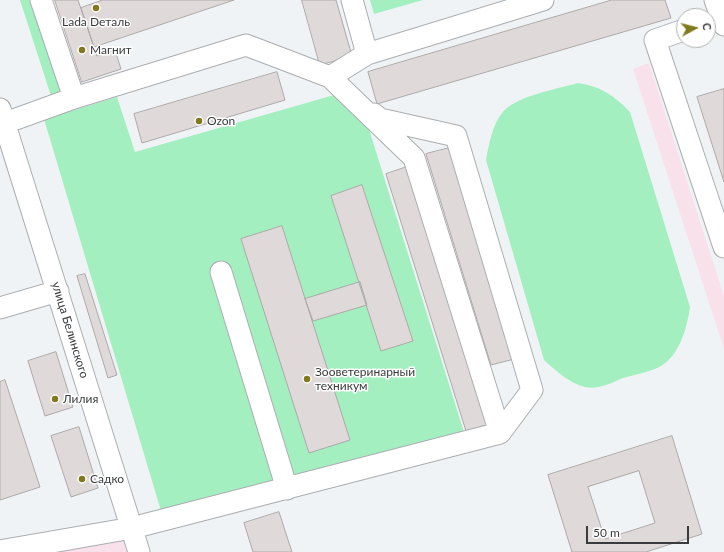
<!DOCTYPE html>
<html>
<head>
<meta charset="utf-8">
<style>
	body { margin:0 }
	#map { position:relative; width:724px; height:552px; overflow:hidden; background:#eff3f6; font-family:Lato,sans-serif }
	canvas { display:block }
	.north { position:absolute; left:676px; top:8px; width:40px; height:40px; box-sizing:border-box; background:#fff; border:1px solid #b0b1b1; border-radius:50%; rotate:83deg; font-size:11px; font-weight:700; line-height:16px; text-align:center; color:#393b3c }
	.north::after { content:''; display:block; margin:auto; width:14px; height:18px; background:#82781d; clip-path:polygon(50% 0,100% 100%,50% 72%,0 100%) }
	.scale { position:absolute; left:586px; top:526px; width:103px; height:18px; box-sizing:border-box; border:2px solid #393b3c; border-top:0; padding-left:5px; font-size:12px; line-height:14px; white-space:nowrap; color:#393b3c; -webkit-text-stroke:3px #fff; paint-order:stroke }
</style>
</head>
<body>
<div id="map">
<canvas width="724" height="552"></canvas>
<div class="north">С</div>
<div class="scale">50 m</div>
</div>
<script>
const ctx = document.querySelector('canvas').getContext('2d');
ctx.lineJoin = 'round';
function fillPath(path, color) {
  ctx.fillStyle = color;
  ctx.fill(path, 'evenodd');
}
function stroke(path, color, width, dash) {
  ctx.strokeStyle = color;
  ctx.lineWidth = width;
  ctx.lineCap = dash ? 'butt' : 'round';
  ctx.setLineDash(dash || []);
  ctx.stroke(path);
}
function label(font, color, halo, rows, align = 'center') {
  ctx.font = font + ' Lato,sans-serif';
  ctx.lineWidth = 3;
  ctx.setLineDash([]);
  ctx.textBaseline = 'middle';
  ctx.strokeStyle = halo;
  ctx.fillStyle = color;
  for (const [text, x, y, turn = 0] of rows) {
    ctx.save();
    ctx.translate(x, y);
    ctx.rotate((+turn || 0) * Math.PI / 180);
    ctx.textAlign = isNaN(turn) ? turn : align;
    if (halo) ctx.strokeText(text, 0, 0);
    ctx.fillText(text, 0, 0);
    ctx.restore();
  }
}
fillPath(new Path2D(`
	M649,63L724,296V349L633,69Z
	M122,532L128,552H8Z`), '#f9e1ec');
fillPath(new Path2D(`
	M20,0H35L66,94L52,99Z
	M370,0H423L374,14Z
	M578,83C600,86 615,96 630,112L690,307C687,327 681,351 664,364C655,371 634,375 623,378C611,383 598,390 585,387C569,383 556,371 544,360L486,160C489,144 492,126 502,113C515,96 557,89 578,83Z
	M334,95L367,123L464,432L161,511L44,119L117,97L135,152Z`), '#a4efc0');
const building = new Path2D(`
	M55,0H78L97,56L115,50L121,69L82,82Z
	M103,0H234L94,47L81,8Z
	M302,0H336L352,56L320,65Z
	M612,0H665L671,18L377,104L368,72Z
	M277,72L285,100L142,143L134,114Z
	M724,89V182L697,97Z
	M453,147L518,358L491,365L426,154Z
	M410,166L490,424L466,431L386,174Z
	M362,185L413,341L381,351L331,196Z
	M282,226L350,440L309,453L241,239Z
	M85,274L117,375L108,378L77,276Z
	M360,282L367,305L313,321L305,299Z
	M56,352L73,407L45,416L28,361Z
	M5,380L40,487L0,500V382Z
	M79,427L98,488L71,497L51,436Z
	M672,436L702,534L646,552H572L548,475ZM639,471L655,523L605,539L588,487Z
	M279,512L292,552H253L244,523Z`);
fillPath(building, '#dfdad9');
stroke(building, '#aea9a8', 1);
const minor = new Path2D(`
	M41,0L74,98
	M352,0L367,54
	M715,0L724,25
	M684,30L655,40L724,247
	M0,109L139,552
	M374,114L380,119L456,136L532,390L500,433
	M5,123L74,98L246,45L330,77L367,54L543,0
	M221,272L287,489
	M0,308L58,291
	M0,551L132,528L500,433L414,158L330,77`);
stroke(minor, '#abaeb1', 23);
stroke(minor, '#fff', 21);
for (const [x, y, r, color] of [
	[96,8,4,"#82781d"],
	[82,50,4,"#82781d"],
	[199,121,4,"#82781d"],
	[307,379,4,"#82781d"],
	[55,399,4,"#82781d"],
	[82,479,4,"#82781d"]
]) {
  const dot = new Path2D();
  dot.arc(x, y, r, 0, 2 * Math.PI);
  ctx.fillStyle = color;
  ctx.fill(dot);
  stroke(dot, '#fff', 1.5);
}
label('12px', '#393b3c', '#fff', [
	["Lada Dеталь",96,22,"center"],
	["Магнит",90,50],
	["Ozon",207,121],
	["Зооветеринарный",315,372],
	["техникум",315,386],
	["Лилия",63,399],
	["Садко",90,479]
], 'left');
label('12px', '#393b3c', '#fff', [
	["улица Белинского",70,330,73]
]);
</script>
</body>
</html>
